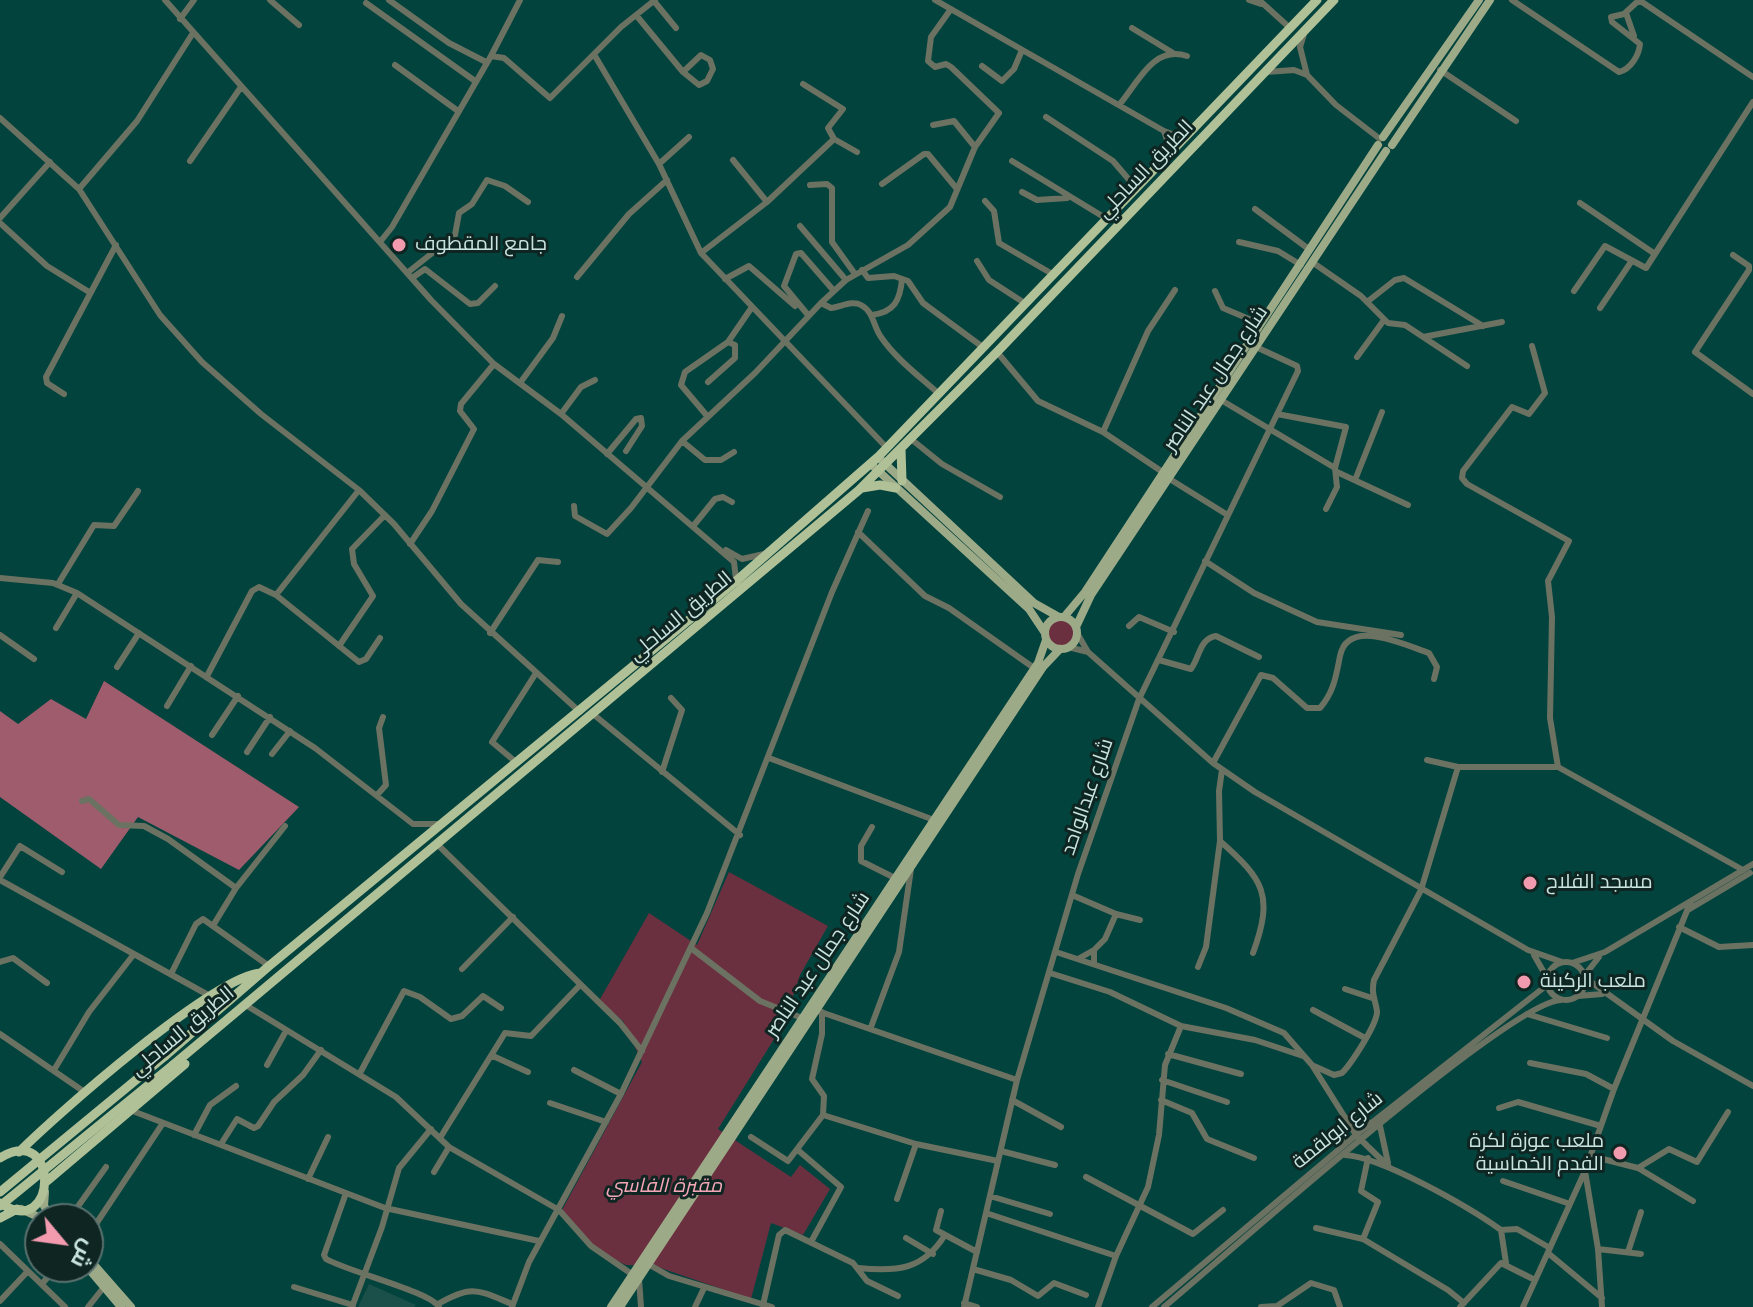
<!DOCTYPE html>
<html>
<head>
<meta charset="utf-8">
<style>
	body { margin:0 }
	#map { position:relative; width:1753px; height:1307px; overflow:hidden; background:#03433d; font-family:"Times New Roman",Cairo,serif }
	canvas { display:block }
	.north { position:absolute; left:24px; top:1203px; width:80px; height:80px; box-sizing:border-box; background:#0e2522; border:2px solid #59716e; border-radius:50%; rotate:119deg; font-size:22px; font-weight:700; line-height:32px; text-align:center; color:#c9e4e0 }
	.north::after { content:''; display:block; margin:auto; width:28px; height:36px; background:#f29aae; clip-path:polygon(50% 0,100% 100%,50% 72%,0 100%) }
</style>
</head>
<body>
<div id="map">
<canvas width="1753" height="1307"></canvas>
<div class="north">ش</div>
</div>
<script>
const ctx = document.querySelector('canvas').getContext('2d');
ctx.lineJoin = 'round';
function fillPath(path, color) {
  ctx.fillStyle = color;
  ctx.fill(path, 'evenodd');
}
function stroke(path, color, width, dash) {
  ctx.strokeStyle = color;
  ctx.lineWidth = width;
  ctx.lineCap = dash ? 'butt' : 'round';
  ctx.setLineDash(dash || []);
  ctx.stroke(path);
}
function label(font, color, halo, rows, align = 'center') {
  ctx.font = font + ' "Times New Roman",Cairo,serif';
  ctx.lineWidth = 6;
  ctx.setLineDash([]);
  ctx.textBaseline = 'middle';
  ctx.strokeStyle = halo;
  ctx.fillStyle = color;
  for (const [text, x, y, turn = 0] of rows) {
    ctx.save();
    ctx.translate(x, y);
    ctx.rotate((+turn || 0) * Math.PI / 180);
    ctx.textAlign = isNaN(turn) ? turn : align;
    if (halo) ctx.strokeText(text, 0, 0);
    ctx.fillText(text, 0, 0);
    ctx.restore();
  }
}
fillPath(new Path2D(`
	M369,1284L416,1305L414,1307H358Z`), '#1b4f49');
fillPath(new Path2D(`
	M1047 633a14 14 0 1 1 28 0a14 14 0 1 1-28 0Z
	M729,872L828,926L800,975L784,1023L718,1129L791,1177L800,1165L830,1189L803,1235L771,1223L751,1299L655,1266L626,1265L590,1248L561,1212L642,1062L623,1021L599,1001L649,913L697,945Z`), '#6b3040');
fillPath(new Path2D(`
	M104,681L299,807L239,870L138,817L101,869L0,797V711L18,724L51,699L86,719Z`), '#9f5c6c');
stroke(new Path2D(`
	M165,0L431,300L494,364L561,414L734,562L736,579
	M270,0L299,25
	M389,0L449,43L486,62
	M935,0L1164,131L1177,136L1186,133
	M1249,0L1261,4
	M1259,0L1290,28
	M1512,0L1619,72C1631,69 1639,55 1640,44L1612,22L1611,17L1624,14L1637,2H1642L1753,77
	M654,1L676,28
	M366,3L475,81
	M1626,13L1634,36
	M636,15L683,72L699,85L707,81L713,69L710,60L701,55L683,72
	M180,19L194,0
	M1132,28L1173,53
	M491,56L520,0
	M595,56L659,164L701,253L887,448
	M395,65L458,111
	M982,66L1002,81L1014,69L1022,50
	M1440,70L1516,121
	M1266,72L1294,70L1307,75L1300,47L1304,34
	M1307,75L1336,105L1380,139
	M803,84L843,109L828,128L834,139
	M1119,105C1138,83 1153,45 1187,56
	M1046,117L1113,161L1137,189
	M0,118L79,189L160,315L202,362L261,414L359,490L394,524L461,604L580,712
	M933,125L954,121L975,147
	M1164,131L1168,143L1166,155
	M733,160L767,202
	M190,161L241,87
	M1012,161L1107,219
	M659,164L689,137
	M882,184L924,154H928L957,189
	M810,185L827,184L832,188V242L855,274
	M79,189L137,121L193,33
	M1022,192L1037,200L1067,198
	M985,201L994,211L999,243L1054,275
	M1580,203L1655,254
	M1255,209L1310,250
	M0,218L50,162
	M0,223L47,266L89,292
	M800,226L846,280
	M380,242L392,227L491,56L504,58L550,98L621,27L655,0
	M1239,242L1278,251L1301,265
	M701,253L767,202L834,139L857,152
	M1733,255L1749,266V270L1695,352L1753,394
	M977,261L989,280L1026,304
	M1312,262L1361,296L1388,323L1405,325L1467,366
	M862,270L868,278L894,276L908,281L923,303L984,348
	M407,273L455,235L459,213L472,204L487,180L505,186L528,202
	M577,277L629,214L667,180
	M412,278L425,269L470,304L478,303L495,286
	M725,279L749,266L795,306
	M1215,291L1223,308L1249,319L1259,329
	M1574,291L1605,246L1646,268L1753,102
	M1367,302L1395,280L1404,278L1483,326
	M821,303L831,308C841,307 852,300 861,305C874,312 873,326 881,337C896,359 919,376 939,394
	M1600,308L1631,262
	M808,315L784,286L796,254L801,253L834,291
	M872,315C894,312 900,301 902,279
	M1423,337L1502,322
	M728,342L752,307
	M1532,346L1545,393L1529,414L1512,407L1463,471L1462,478L1467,484L1569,541L1548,581L1552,617L1550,718L1558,767
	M997,352L1038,401L1103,432L1148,331L1175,290
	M1357,357L1384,320
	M708,382L735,358V345L728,342L685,372L681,385L708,417
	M520,383L553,338L562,316
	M64,394L47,383L46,377L116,245
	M1221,400L1335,468L1337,487L1326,509
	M561,414L581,387L595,380
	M1277,414L1346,427L1335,468
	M1103,432L1164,473
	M911,439L942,464L1000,497
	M682,441L705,460H721L734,452
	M607,454L636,419L641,418L642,426L626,451
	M1337,472L1408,505
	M1168,478L1226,514
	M1355,480L1382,412
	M574,506L575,516L607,534L631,508L682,441L755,373L821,303L846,280L908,245L950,207L975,147L999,113L951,67L946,64L935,67L928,61L931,37L951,9
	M694,525L715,499L723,497L732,502
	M858,532L925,596L949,608L1034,668
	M410,544L432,511L474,429L460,411L461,404L494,364
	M726,550L742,559L764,554
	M1205,561L1254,593L1317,622L1401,635
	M0,578L53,583L77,593L315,748L413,824H441
	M58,584L94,525L114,526L138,491
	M276,595L359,490
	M1129,626L1139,617L1174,632
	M56,628L77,593
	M490,633L538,560L558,562
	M1077,633L1088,652L1213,763L1255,792L1528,950L1562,962
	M0,635L34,659
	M339,646L373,596L354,564L352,549L385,515
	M1068,647L1088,652
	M1159,660L1191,669C1200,657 1199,639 1216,636L1259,657
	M117,667L139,633
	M207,676L252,591L259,587L276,595L359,662L366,659L380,638
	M167,706L191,666
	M593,714L740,835
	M212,735L238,696
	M247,752L270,717
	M272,754L290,731
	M769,758L934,820
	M1427,760L1458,767H1558L1743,870
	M517,763L492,742L536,673
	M1213,763L1261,675L1273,678L1307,708H1320C1334,692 1336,676 1340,656C1348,617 1405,645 1429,653L1437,667L1434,679
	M1222,770L1219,791L1220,841C1264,880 1274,895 1253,953
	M662,772L682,710L671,698
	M377,795L386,785L379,728L383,717
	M82,801L89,799L119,825L144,826L168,839L236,888
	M872,827L861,846V861L895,878
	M436,843L620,1023L642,1051
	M0,877L20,846L62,872
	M0,880L210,996
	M1072,895L1116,914
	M1688,910L1750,873
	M214,924L236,888L285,826
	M1679,927L1719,947L1753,945
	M691,948L760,1001L802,1018
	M1094,950L1105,939L1116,914L1140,920
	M1056,952L1226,1008L1284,1033L1312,1065L1356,1135L1389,1167
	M1534,955L1546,976
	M1078,959L1094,950V964
	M1547 981a19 19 0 1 1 38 0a19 19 0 1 1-38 0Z
	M0,962L13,958L47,983
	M1572,963L1605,952L1753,864
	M1198,967L1206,947L1220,841
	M462,969L513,917
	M1050,973L1110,992L1181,1026L1255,1040L1303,1056
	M171,974L196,924L203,919L269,966
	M1584,976L1599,957
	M1584,977L1673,1041L1753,1086
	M1345,989L1372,998
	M1578,996L1602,994
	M244,1004L396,1097L449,1147L434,1172
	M815,1010L1017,1080
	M1313,1010L1365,1038
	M1527,1014L1607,1038
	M871,1027L899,952L911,869
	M0,1034L86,1093
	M1168,1054L1241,1074
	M493,1056L528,1072
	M1530,1063L1586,1074L1614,1089
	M267,1065L286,1031
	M1314,1066L1334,1075L1342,1073C1351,1064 1378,1023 1377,1011C1375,998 1371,994 1374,980L1421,890L1458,767
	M54,1070L89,1012L134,954
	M574,1070L621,1094
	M360,1073L404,991L420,997L451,1019L462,1016L483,996L501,1008
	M1162,1080L1227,1102
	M1012,1100L1061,1127
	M1161,1100L1192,1113L1207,1139L1254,1158
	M550,1103L606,1122
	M1499,1108L1518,1102L1601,1126
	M130,1110L385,1208L539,1241
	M823,1115L916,1144L998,1161
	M1344,1118L1371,1123
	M1380,1126L1388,1163
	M194,1135L210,1105L236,1086
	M751,1137L788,1161L823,1115L824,1096L812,1079L822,1034V1012
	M440,1138L505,1033L531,1036L580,985
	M221,1144L237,1119L254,1128L258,1126L274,1102L303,1075L321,1050
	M1341,1146L1344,1118
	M449,1147L559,1210L591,1246L639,1279L641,1307
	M799,1151L841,1187L811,1242
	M1001,1151L1055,1165
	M1345,1155C1382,1157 1469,1207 1501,1230L1506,1263
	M1591,1156L1638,1168L1669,1149L1697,1162L1728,1112
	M1638,1168L1693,1201
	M1585,1171L1598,1249L1602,1307
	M1086,1177L1193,1234L1223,1210
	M308,1179L328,1137
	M1503,1181L1570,1204
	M346,1193L324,1255L326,1259C349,1272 431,1292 439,1307
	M990,1196L1050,1214
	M897,1199L916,1144
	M941,1211L936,1230L977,1252
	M986,1213L1116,1256
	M69,1219L106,1167
	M1316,1228L1363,1239L1448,1290L1464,1303
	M1501,1230L1517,1229L1550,1248
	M88,1236L163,1123
	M906,1238L933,1254
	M1363,1239L1378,1202L1361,1191L1368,1158
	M0,1244L65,1307
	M1598,1249L1641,1254
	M1628,1252L1641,1212
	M1548,1253L1602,1298
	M648,1264L669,1276L772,1307
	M858,1268C897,1272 923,1270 945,1235
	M973,1269L1011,1280L1038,1296L1054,1283L1086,1295
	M42,1284L56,1267
	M294,1287L353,1305
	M0,1301L28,1271
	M964,1303L977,1307
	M438,1304C472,1284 478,1290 512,1304
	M763,1305L779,1235L785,1230L853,1263L867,1281L898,1296
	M88,1307L104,1287
	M352,1307L382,1227L399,1168L431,1129
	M512,1307L529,1262L621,1094L707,913L832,592L868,511
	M695,1307L704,1288
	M964,1307L1017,1080L1078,874L1139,699L1298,371L1297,366L1256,347
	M1098,1307L1116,1256L1148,1187L1159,1135L1165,1065L1181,1026
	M1152,1307L1356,1135L1547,985
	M1164,1307C1223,1258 1508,1002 1561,1000
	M1261,1307L1277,1306L1311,1283L1334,1290L1340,1307
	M1460,1307L1501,1263L1535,1280
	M1523,1307L1585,1171L1614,1089L1691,901`), '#6c7262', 6);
stroke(new Path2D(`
	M1383,137L1479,0
	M1392,145L1490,0
	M881,460L1034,603L1059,617
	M874,467L1029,609L1045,633
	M1064,617L1085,592L1378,145
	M1045 633a16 16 0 1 1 32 0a16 16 0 1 1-32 0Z
	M1076,627L1091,595L1386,151
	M45,1192L44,1206L53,1219
	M21,1209L43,1219
	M88,1258L131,1307
	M87,1267L121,1307
	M611,1307L1038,663L1046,640
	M620,1307L1043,667L1060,649`), '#9daa88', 8);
stroke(new Path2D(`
	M901,449L902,481
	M862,488L880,485L896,488
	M165,1056L269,966L735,582L878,457L1317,0
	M173,1065L859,490L997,352L1334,0
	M19,1152C58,1113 212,978 260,973
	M0,1158C60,1120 59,1242 0,1203
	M47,1181L185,1064
	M0,1218L17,1209`), '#b0c097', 9);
stroke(new Path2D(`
	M0,1192L165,1056
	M0,1206L173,1065`), '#b0c097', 9);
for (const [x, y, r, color] of [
	[399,245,8,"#f29aae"],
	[1530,883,8,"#f29aae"],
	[1524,982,8,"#f29aae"],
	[1620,1153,8,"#f29aae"]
]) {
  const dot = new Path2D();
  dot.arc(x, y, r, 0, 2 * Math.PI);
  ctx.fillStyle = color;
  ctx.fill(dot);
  stroke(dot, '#0e2522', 3);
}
label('20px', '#c9e4e0', '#0e2522', [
	["الطريق الساحلي",1146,170,-46],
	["شارع جمال عبد الناصر",1216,379,-56],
	["الطريق الساحلي",681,617,-40],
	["شارع عبدالواحد",1088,797,-71],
	["شارع جمال عبد الناصر",818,965,-56],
	["الطريق الساحلي",183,1032,-40],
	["شارع ابولقمة",1338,1131,-39]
]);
label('20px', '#c9e4e0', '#0e2522', [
	["جامع المقطوف",415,245],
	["مسجد الفلاح",1546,883],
	["ملعب الركينة",1540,982],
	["ملعب عوزة لكرة",1604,1142,"right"],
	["الفدم الخماسية",1604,1165,"right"]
], 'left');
label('italic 20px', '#f5a7b8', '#0e2522', [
	["مقبرة الفاسي",664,1187]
]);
</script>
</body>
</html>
